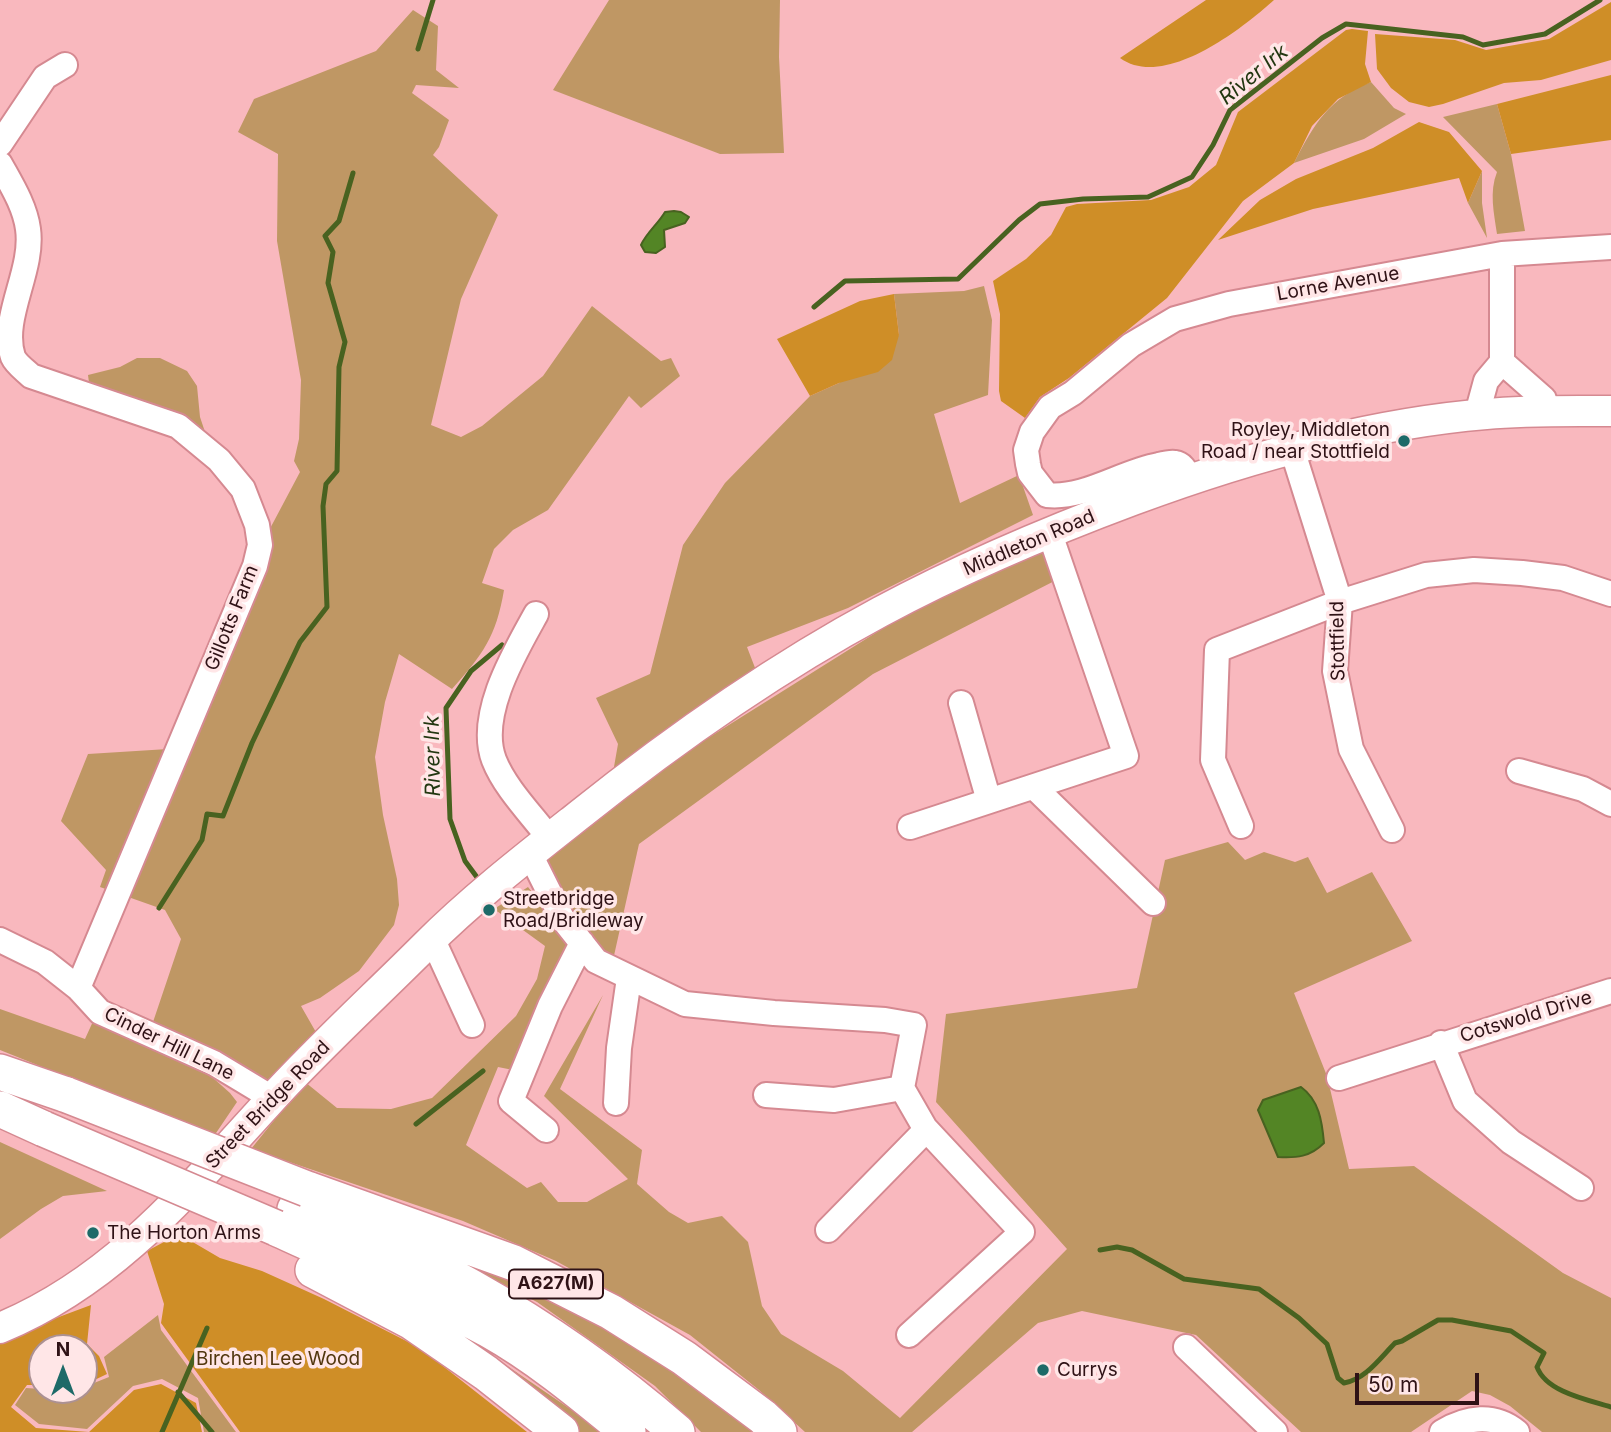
<!DOCTYPE html>
<html>
<head>
<meta charset="utf-8">
<style>
	body { margin:0 }
	#map { position:relative; width:1611px; height:1432px; overflow:hidden; background:#f9b8be; font-family:Inter,sans-serif }
	canvas { display:block }
	.north { position:absolute; left:28px; top:1334px; width:70px; height:70px; box-sizing:border-box; background:#ffe6e7; border:2px solid #ac9193; border-radius:50%; rotate:0deg; font-size:19px; font-weight:700; line-height:28px; text-align:center; color:#2f1216 }
	.north::after { content:''; display:block; margin:auto; width:24px; height:32px; background:#1d6a68; clip-path:polygon(50% 0,100% 100%,50% 72%,0 100%) }
	.scale { position:absolute; left:1355px; top:1373px; width:124px; height:32px; box-sizing:border-box; border:4px solid #2f1216; border-top:0; padding-left:9px; font-size:21px; line-height:24px; white-space:nowrap; color:#2f1216; -webkit-text-stroke:5px #ffe6e7; paint-order:stroke }
</style>
</head>
<body>
<div id="map">
<canvas width="1611" height="1432"></canvas>
<div class="north">N</div>
<div class="scale">50 m</div>
</div>
<script>
const ctx = document.querySelector('canvas').getContext('2d');
ctx.lineJoin = 'round';
function fillPath(path, color) {
  ctx.fillStyle = color;
  ctx.fill(path, 'evenodd');
}
function stroke(path, color, width, dash) {
  ctx.strokeStyle = color;
  ctx.lineWidth = width;
  ctx.lineCap = dash ? 'butt' : 'round';
  ctx.setLineDash(dash || []);
  ctx.stroke(path);
}
function label(font, color, halo, rows, align = 'center') {
  ctx.font = font + ' Inter,sans-serif';
  ctx.lineWidth = 7;
  ctx.setLineDash([]);
  ctx.textBaseline = 'middle';
  ctx.strokeStyle = halo;
  ctx.fillStyle = color;
  for (const [text, x, y, turn = 0] of rows) {
    ctx.save();
    ctx.translate(x, y);
    ctx.rotate((+turn || 0) * Math.PI / 180);
    ctx.textAlign = isNaN(turn) ? turn : align;
    if (halo) ctx.strokeText(text, 0, 0);
    ctx.fillText(text, 0, 0);
    ctx.restore();
  }
}
fillPath(new Path2D(`
	M609,0H780L779,57L784,153L720,154L553,90Z
	M413,10L438,26L436,70L459,88L416,85L412,93L449,120L439,147L433,155L498,215L461,299L431,425L461,437L482,426L543,376L592,306L661,361L671,358L680,376L641,408L629,396L548,510L513,530L494,549L482,583L504,590C496,637 483,654 452,689L399,654L385,702L375,757L383,815L397,879L399,905L394,925L359,971L320,998L301,1006L317,1034L271,1086L225,1054L152,1025L181,939L165,910L100,887L106,870L61,821L88,754L168,749L265,538L300,472L294,461L299,439L301,380L277,241L278,154L238,132L254,99L376,51Z
	M1371,82L1394,108L1406,114L1364,139L1294,163C1314,124 1329,98 1371,82Z
	M1497,104L1511,154L1525,231L1497,234C1494,213 1489,192 1497,172L1443,117Z
	M1482,171V203L1487,238L1468,203Z
	M984,286L992,320L988,395L934,414L960,503L1019,475L1033,515L848,608L747,647L757,673L611,784L618,744L596,698L650,674L683,545L725,483L810,396L839,383L899,335L894,294L964,291Z
	M137,358H160L187,371L197,386L200,417L206,435L90,390L88,375L120,367Z
	M1056,538L1068,574L873,674L639,844L613,960L592,945L544,863L657,770L885,627Z
	M1228,842L1245,860L1264,852L1295,862L1308,857L1327,893L1372,872L1412,941L1294,993L1327,1076L1349,1169L1414,1166L1563,1273L1611,1298V1432H1542L1510,1406L1490,1395L1472,1391L1411,1432H1301L1196,1335L1082,1311L1038,1323L912,1432H805L759,1390L690,1335L556,1261L463,1221L251,1149L305,1082L337,1108L391,1109L432,1098L516,1016L537,979L545,946L494,909L528,887L572,943L513,1070L498,1067L466,1145L527,1188L541,1182L558,1202H587L628,1179L544,1096L603,995L560,1089L642,1150L637,1184L669,1212L688,1223L722,1216L748,1242L762,1306L781,1334L843,1371L900,1418L1067,1249L936,1102L946,1014L1137,988L1165,860Z
	M0,1009L85,1039L95,1017L112,1032L203,1069L230,1093L237,1102L214,1136L0,1050Z
	M0,1142L107,1191L63,1196L41,1209L0,1239Z
	M393,1229L616,1324L763,1432H701L655,1386L537,1302Z
	M158,1315L161,1330L236,1432H204L198,1398L162,1379L133,1386L87,1429L39,1424L15,1405L26,1388L73,1391L84,1390V1387L109,1377L104,1357Z
	M475,1344L604,1432H576Z`), '#bf9764');
fillPath(new Path2D(`
	M1206,0H1274C1242,29 1164,90 1120,58Z
	M1611,2V60L1541,80L1504,83L1443,104L1429,107L1409,102L1391,88L1377,69L1375,34L1455,40L1486,50L1549,39Z
	M1352,29L1368,31L1365,64L1371,82L1338,99L1312,126L1294,163L1243,201L1167,298L1069,378L1040,397L1025,418L1001,401L999,391L1000,314L993,281L1026,259L1051,235L1066,207L1077,204L1151,200L1189,187L1216,165L1238,112L1346,30Z
	M1611,75V140L1511,154L1497,104Z
	M1419,122L1449,132L1482,171L1468,203L1459,178L1313,209L1218,240L1260,200L1296,179L1373,148Z
	M894,294L899,335L892,360L878,372L839,383L810,396L777,339L860,301Z
	M179,1234L220,1258L262,1271L324,1299L420,1348L527,1432H240L161,1323L164,1304L147,1251Z
	M91,1305L87,1344L99,1356L107,1374L84,1385V1348H42V1385H27L11,1407L36,1428L89,1432L134,1390L161,1384L196,1403L202,1432H0V1339Z`), '#cf8e27');
const water = new Path2D(`
	M674,211L681,212L689,217L685,223L664,230L665,247L656,253L645,252L641,245C647,232 658,224 665,212Z
	M1301,1087C1319,1100 1322,1121 1324,1143C1310,1157 1297,1158 1278,1157L1258,1110L1263,1100Z`);
fillPath(water, '#538525');
stroke(water, '#486220', 2);
stroke(new Path2D(`
	M418,49L433,0
	M814,307L845,281L958,279L1019,220L1040,204L1083,199L1148,197L1192,177L1213,145L1230,110L1322,38L1346,24L1463,37L1483,45L1545,34L1600,0
	M479,880L465,861L450,819L446,708L471,671L502,645
	M159,908L202,840L207,814L223,816L252,743L300,642L327,607L323,506L326,484L337,471L339,367L345,342L328,283L333,252L325,236L339,221L353,173
	M416,1124L483,1071
	M1100,1250L1117,1247L1132,1250L1184,1279L1259,1289L1299,1318L1327,1344L1338,1378L1344,1383C1366,1379 1380,1358 1395,1343L1402,1341L1438,1320H1452L1511,1331L1544,1353L1537,1367C1546,1392 1588,1400 1611,1407
	M178,1392L212,1432
	M162,1432L207,1328`), '#486220', 5);
const minor = new Path2D(`
	M0,144L45,77L65,65
	M0,164C11,184 25,206 28,229C34,271 0,318 13,357C16,364 26,371 31,376L178,426L219,460L243,489L257,525L260,545L255,566L78,988
	M1502,362L1544,399L1546,411
	M1480,414V403L1486,381L1502,362V254
	M1292,449L1340,602L1335,671L1351,749L1392,830
	M1190,479C1186,472 1183,464 1175,463C1171,462 1163,464 1159,465C1121,472 1085,499 1047,495L1030,473L1028,464L1026,450L1032,432L1050,407L1073,393L1131,345L1175,319L1229,304L1502,254L1611,247
	M536,614C515,652 477,715 494,760C505,788 531,814 550,839
	M961,703L989,801
	M1519,771L1583,789L1611,804
	M1034,787L1153,903
	M1241,826L1213,760L1217,650L1340,602L1426,575L1474,570L1522,573L1563,578L1611,594
	M910,827L1126,756L1049,531
	M530,854L562,918L596,961L685,1004L774,1013L885,1020L914,1025L902,1088L925,1128L1022,1232L909,1335
	M432,938L472,1025
	M0,940L45,962L78,988L100,1012L214,1063L272,1098
	M1441,1043L1465,1101L1511,1142L1581,1188
	M1339,1078L1611,991
	M766,1095L834,1100L902,1088
	M616,1103L619,1048L629,978
	M546,1130L511,1101L550,1006L582,943
	M828,1230L926,1130
	M1186,1347L1275,1432
	M1442,1432C1467,1417 1494,1413 1517,1432`);
const major = new Path2D(`
	M0,1328C114,1281 188,1190 269,1102C318,1048 373,998 425,946C472,899 526,857 578,816C673,740 772,670 880,612C962,568 1047,532 1133,500C1246,458 1366,424 1486,414C1528,410 1569,411 1611,411`);
const highway = new Path2D(`
	M0,1072L67,1095
	M0,1109L44,1129
	M307,1189L514,1263L611,1312L684,1358L763,1417L779,1432
	M295,1209C354,1233 415,1255 471,1287C544,1328 614,1377 677,1432
	M276,1228C348,1261 420,1292 489,1330C539,1358 584,1396 628,1432
	M313,1270L412,1322L486,1373L561,1432`);
stroke(minor, '#d58991', 28);
stroke(major, '#d58991', 33);
stroke(highway, '#d58991', 38);
stroke(minor, '#fff', 24);
stroke(major, '#fff', 30);
stroke(highway, '#fff', 35);
const highwayBridge = new Path2D(`
	M67,1095L307,1189
	M44,1129L276,1228`);
stroke(highwayBridge, '#d58991', 38, []);
stroke(highwayBridge, '#fff', 35);
for (const [x, y, r, color] of [
	[1404,441,7,"#1d6a68"],
	[489,910,7,"#1d6a68"],
	[93,1233,7,"#1d6a68"],
	[1043,1370,7,"#1d6a68"]
]) {
  const dot = new Path2D();
  dot.arc(x, y, r, 0, 2 * Math.PI);
  ctx.fillStyle = color;
  ctx.fill(dot);
  stroke(dot, '#ffe6e7', 2.5);
}
for (const [x, y, w] of [
	[556,1284,94]
]) {
  const box = new Path2D();
  box.roundRect(x - w / 2, y - 14.5, w, 29, 5);
  ctx.fillStyle = '#ffe6e7';
  ctx.fill(box);
  stroke(box, '#2f1216', 2);
}
label('bold 18px', '#2f1216', null, [
	["A627(M)",556,1284]
]);
label('19px', '#2f1216', '#ffe6e7', [
	["Lorne Avenue",1338,284,-10],
	["Middleton Road",1029,543,-23],
	["Gillotts Farm",232,618,-68],
	["Stottfield",1338,641,-91],
	["Cotswold Drive",1526,1017,-17],
	["Cinder Hill Lane",169,1044,26],
	["Street Bridge Road",268,1105,-46]
]);
label('19px', '#2f1216', '#ffe6e7', [
	["Royley, Middleton",1390,430,"right"],
	["Road / near Stottfield",1390,452,"right"],
	["Streetbridge",503,899],
	["Road/Bridleway",503,921],
	["The Horton Arms",107,1233],
	["Currys",1057,1370]
], 'left');
label('19px', '#52370f', '#ffe6e7', [
	["Birchen Lee Wood",278,1359]
]);
label('italic 21px', '#223711', '#ffe6e7', [
	["River Irk",1254,75,-39],
	["River Irk",433,756,-91]
]);
</script>
</body>
</html>
